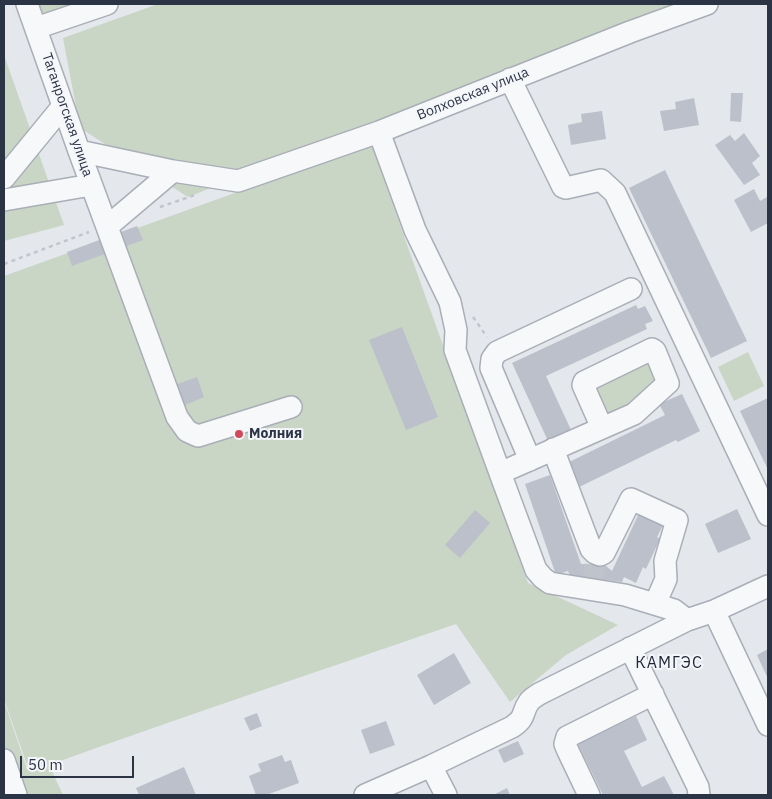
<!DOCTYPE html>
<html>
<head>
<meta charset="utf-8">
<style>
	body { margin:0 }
	#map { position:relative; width:772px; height:799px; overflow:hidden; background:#e4e7ec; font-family:"IBM Plex Sans",sans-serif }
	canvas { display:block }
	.frame { position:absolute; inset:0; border:5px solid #2b3445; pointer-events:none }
	.scale { position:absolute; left:20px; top:756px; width:114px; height:22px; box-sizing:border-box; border:2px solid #2b3445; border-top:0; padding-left:6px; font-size:15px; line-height:18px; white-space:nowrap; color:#2b3445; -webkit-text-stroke:4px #f4f6f9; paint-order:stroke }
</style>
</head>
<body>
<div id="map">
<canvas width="772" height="799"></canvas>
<div class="frame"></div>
<div class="scale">50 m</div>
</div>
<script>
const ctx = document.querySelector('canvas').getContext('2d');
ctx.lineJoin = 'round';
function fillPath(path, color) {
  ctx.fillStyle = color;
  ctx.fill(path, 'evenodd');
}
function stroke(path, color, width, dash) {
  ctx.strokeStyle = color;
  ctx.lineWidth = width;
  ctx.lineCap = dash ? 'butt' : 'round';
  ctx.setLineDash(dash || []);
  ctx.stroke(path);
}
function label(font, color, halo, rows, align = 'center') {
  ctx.font = font + ' "IBM Plex Sans",sans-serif';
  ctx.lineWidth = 4;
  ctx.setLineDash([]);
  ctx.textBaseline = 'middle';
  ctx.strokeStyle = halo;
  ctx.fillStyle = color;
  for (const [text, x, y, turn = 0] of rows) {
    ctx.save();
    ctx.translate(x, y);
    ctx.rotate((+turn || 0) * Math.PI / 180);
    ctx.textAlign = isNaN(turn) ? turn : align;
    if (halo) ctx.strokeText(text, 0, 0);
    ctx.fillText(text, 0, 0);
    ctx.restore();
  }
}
fillPath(new Path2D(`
	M38,4H72L41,15Z
	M158,4H674L188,197L80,128L63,38Z
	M4,55L64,225L4,241Z
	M371,144L528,583L618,625L566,655L510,702L456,624C320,671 184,716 49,765L63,795H4V701L27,769L28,768L4,699V276Z
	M748,352L764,386L734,401L718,367Z
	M645,362L649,364L655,379L654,383L633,405L607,416L593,385Z`), '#c9d6c5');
fillPath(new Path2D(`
	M731,93H743L741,122L730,121Z
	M694,98L699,125L664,131L660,111L676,109L675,102Z
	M602,111L606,139L571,145L568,125L582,122L581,114Z
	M744,133L760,156L752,163L760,175L744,185L715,145L730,135L735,141Z
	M665,170L747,341L711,358L629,188Z
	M754,189L760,201L767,197L768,199V223L751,232L734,200Z
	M137,226L143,240L72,266L67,252Z
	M636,305L638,309L645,306L653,321L645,324L647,329L546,376L572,432L549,443L512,363Z
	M402,327L438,417L406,430L369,340Z
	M197,377L204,397L183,406L175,385Z
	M682,394L700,431L678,442L676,440L575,489L563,465L665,415L659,404Z
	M768,398V470L740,411Z
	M550,475L581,564L606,566L612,571L640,511L664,523L657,537L660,539L646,569L643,567L636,583L624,577L622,582L570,576L568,571L556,575L525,484Z
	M737,509L751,539L718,553L705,524Z
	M475,510L490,523L460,558L445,545Z
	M768,649V679L757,655Z
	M454,653L471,683L434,705L417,675Z
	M257,713L262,726L250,731L244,718Z
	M636,716L647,740L624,751L642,787L664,776L674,795H603L578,744Z
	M386,721L395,745L370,754L361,730Z
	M518,741L524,754L504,763L498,750Z
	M282,755L285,762L291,760L299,783L266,795H256L249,776L261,771L258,764Z
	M184,767L196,795H139L136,788Z
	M507,788L510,795H493Z`), '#bbc0ca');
stroke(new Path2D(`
	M593,579L595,565`), '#bfc3cb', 21, [21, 11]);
const minor = new Path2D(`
	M27,4L79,151L177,417L187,431L198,436L291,407
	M36,28L107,4
	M510,79L563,187L566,188L601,180L615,193L768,515
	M379,132L415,230L450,302L456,330L455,350L500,473
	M79,151L173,171L238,181L379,132L630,32L707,4
	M4,178L63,106
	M4,200L91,185
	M108,226L173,171
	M602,428L583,385L584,382L652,349L655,351L668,383L634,414L500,473L536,570L543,578L550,583L625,595L674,610L687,620
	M553,449L591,549L595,553L600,555L604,553L631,499L677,520L665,561L666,579L655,604
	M530,460L491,368L492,359L497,352L631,289
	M714,611L768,725
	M630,648L698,787L699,795
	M4,760L16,795
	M431,766L446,795
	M365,795L431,766L512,727C527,717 521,713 529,702C531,699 536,696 539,694L687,620L714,611L768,586
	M589,795L568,751L565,744L567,737L653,694`);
stroke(minor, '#a9aeb7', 24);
stroke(new Path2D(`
	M160,207L198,194
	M4,264L89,232
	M473,317L487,337`), '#c2c5cb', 2.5, [4, 4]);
stroke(minor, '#f7f8fa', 21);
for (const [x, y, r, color] of [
	[239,434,5,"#d1495b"]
]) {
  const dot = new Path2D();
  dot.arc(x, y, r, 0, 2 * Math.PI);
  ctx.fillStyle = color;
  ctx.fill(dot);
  stroke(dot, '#f4f6f9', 2);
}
label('14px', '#2b3445', '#f4f6f9', [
	["Волховская улица",473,94,-22],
	["Таганрогская улица",67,115,71]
]);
label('bold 14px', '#2b3445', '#f4f6f9', [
	["Молния",249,434]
], 'left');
ctx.letterSpacing = '1px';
label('16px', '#1d2536', '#f4f6f9', [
	["КАМГЭС",669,663]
]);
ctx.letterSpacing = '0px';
</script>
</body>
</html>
